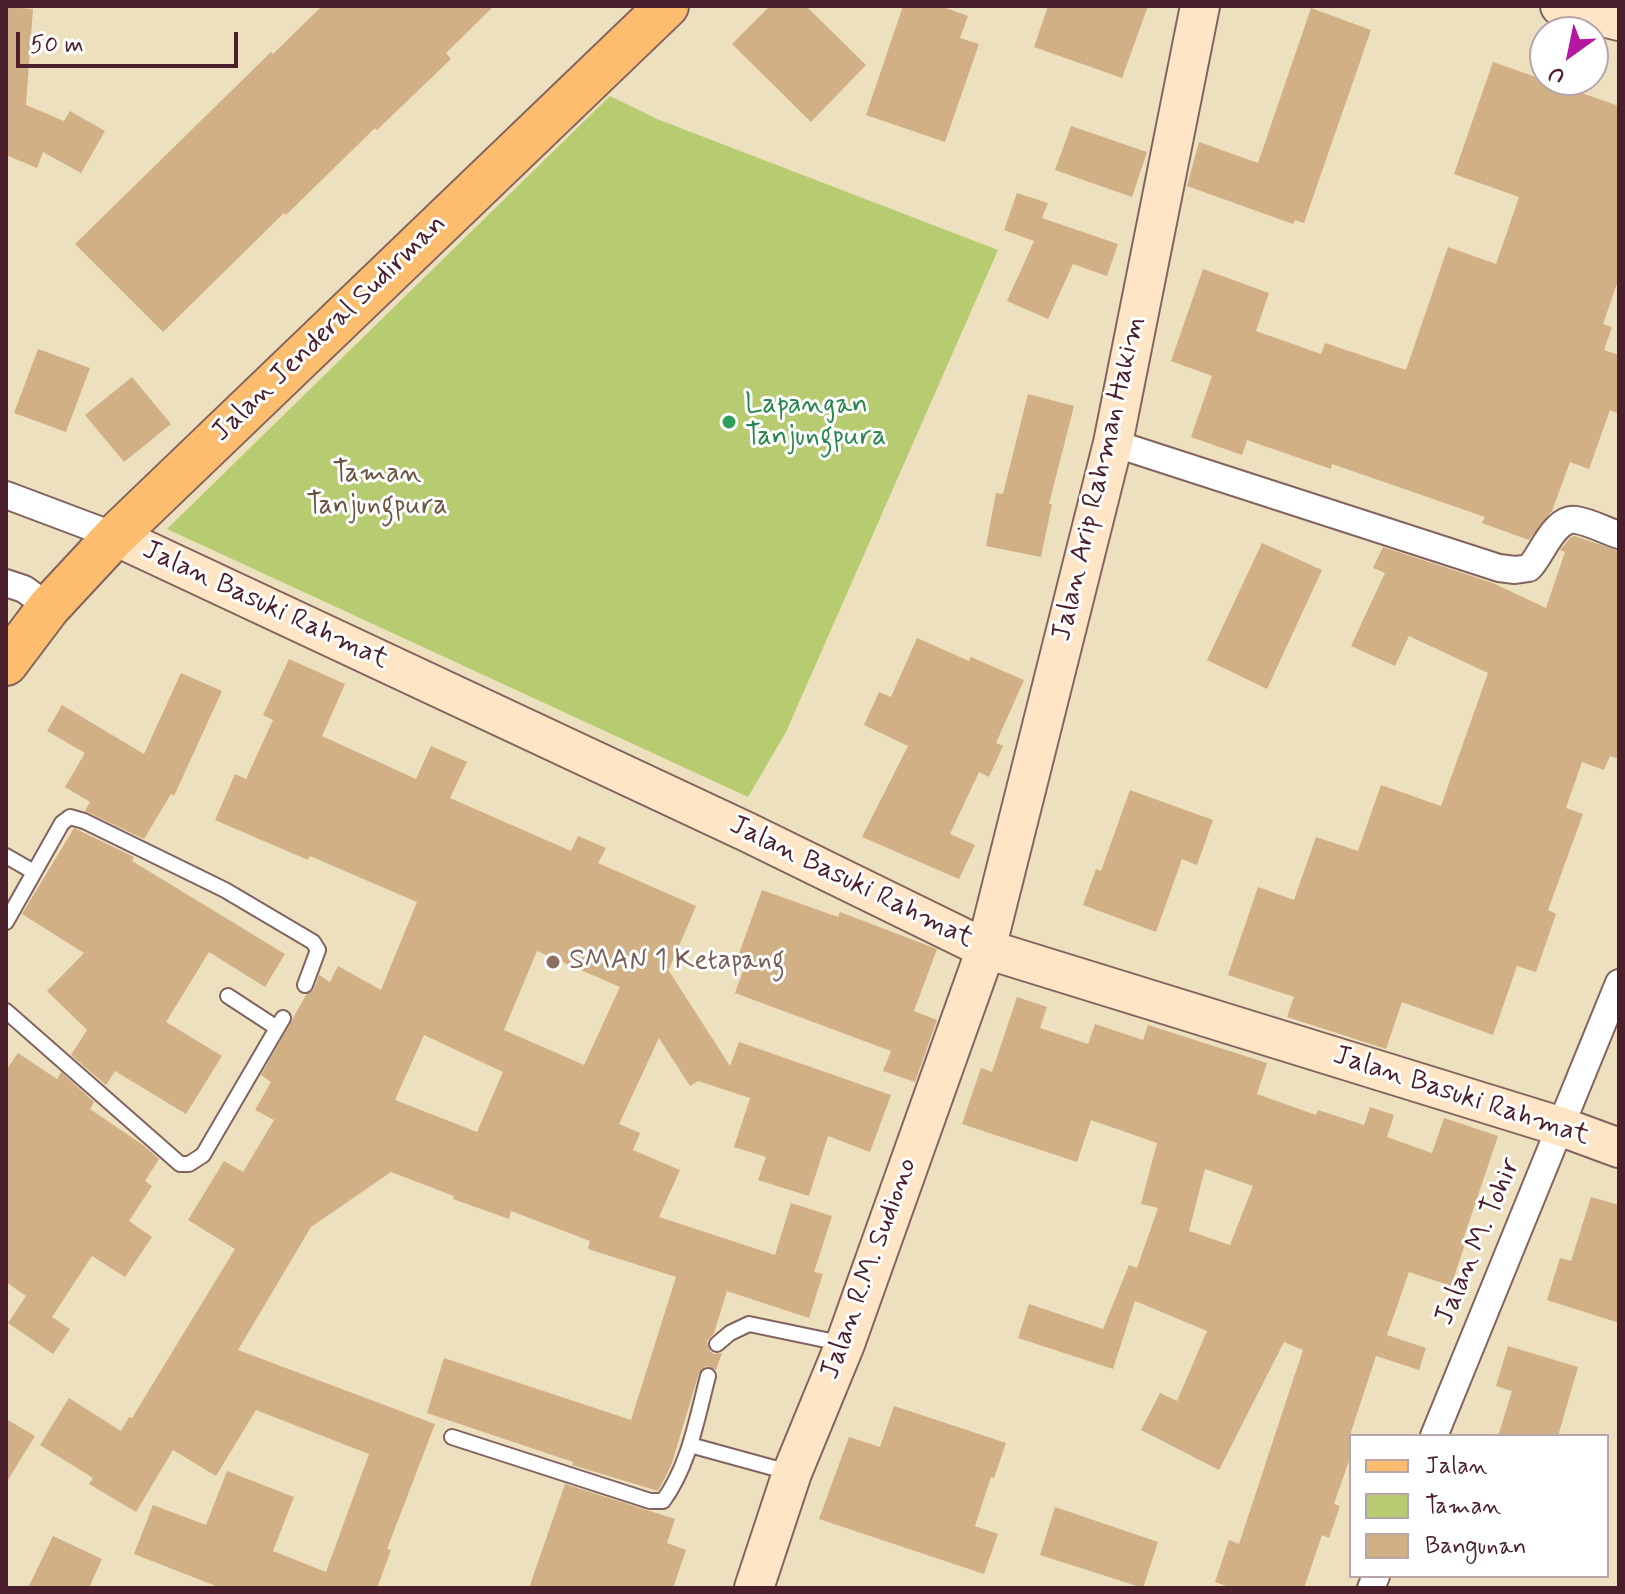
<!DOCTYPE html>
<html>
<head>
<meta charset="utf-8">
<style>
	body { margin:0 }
	#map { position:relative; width:1625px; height:1594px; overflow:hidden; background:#ede0bf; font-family:Mynerve,sans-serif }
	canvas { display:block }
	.frame { position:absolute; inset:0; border:8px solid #4a1f2b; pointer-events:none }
	.legend { position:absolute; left:1349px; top:1434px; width:260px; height:144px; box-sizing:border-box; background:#fff; border:2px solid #b7a5aa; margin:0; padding:10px 14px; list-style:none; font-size:24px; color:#4a1f2b }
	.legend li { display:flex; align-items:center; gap:16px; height:40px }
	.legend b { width:40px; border:2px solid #b7a5aa }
	.north { position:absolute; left:1529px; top:16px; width:80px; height:80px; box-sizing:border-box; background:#fff; border:2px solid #b7a5aa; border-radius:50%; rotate:213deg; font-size:22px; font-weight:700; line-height:32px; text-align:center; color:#4a1f2b }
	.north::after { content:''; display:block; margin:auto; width:28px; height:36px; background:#b5179e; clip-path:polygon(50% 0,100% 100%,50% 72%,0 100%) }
	.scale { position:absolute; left:16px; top:32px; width:222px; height:36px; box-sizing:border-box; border:4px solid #4a1f2b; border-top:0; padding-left:10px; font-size:24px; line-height:28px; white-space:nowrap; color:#4a1f2b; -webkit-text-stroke:6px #fff; paint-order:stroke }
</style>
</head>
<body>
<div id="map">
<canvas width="1625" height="1594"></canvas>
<div class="frame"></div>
<ul class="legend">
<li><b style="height:10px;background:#fcbd6f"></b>Jalan</li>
<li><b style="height:22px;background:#b7cc70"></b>Taman</li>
<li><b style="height:22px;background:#d1b085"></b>Bangunan</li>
</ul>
<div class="north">U</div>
<div class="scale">50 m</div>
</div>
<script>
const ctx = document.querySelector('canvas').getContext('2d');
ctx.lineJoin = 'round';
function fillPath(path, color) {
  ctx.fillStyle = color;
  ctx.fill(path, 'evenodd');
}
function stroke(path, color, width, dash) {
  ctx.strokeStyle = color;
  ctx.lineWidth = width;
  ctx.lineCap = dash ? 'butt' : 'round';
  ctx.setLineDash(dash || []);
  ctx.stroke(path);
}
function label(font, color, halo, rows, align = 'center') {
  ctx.font = font + ' Mynerve,sans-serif';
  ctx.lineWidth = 6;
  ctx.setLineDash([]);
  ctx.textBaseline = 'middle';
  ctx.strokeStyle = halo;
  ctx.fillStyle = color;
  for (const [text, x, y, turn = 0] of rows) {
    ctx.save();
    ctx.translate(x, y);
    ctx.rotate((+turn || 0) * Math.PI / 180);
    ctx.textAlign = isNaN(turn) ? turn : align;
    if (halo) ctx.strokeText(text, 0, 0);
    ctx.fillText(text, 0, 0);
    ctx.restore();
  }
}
fillPath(new Path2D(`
	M610,96L657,119L998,250L786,732L748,797L167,529Z`), '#b7cc70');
fillPath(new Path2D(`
	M322,6H494L446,53L451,59L377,130L375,128L286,215L284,213L163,332L75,244L271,52L273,54Z
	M770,6H806L866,65L811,122L732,44Z
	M903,6H940L968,16L960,38L979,44L945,142L866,115Z
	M1048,6H1148L1122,78L1034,47Z
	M6,7L33,9L26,105L64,121L70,111L105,131L81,173L43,152L37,168L6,155Z
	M1311,8L1371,30L1304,223L1295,220L1293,224L1187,186L1199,142L1258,163Z
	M1493,62L1619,106V278L1603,324L1612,327L1604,350L1619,355V414L1610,410L1589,469L1570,462L1552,511L1529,540L1482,523L1485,517L1332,464L1331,469L1247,440L1242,455L1191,437L1212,376L1171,361L1203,269L1269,293L1256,331L1321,354L1325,343L1406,370L1448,247L1496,264L1519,197L1454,174Z
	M1071,126L1147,152L1132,197L1055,170Z
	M1017,193L1048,203L1042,218L1118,244L1107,276L1073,264L1048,319L1007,301L1034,241L1004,230Z
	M38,349L90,368L66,432L14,413Z
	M132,377L171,424L124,462L85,415Z
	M1028,394L1074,406L1049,504H1052L1041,557L986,546L996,493L1003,494Z
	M1575,536L1619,551V759L1610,756L1604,770L1582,762L1566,808L1583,814L1548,910L1556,914L1536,972L1517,966L1493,1035L1402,1002L1386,1049L1287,1017L1294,997L1228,975L1258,887L1294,900L1316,837L1358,851L1381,785L1441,806L1488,673L1409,636L1395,666L1351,646L1385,573L1373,568L1383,547L1493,583L1546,608L1565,552L1560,550L1571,537Z
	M1262,543L1322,570L1267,689L1207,660Z
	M917,638L969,661L971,657L1024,680L996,743L1003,746L989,777L979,772L950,834L975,845L959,879L862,837L908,746L864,725L879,692L891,697Z
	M289,659L345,684L322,736L416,779L431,746L467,762L450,798L571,851L578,836L606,848L598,863L696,906L669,969L667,968L730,1066L739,1042L891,1095L870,1152L828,1136L809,1196L758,1180L766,1157L734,1147L750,1098L698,1081L690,1086L659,1038L619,1124L640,1133L633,1150L680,1170L659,1217L775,1255L791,1203L832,1216L814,1272L823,1274L809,1318L727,1291L714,1333L707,1341L710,1351L714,1354L722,1353L716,1370L706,1366L699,1373L671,1466L658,1491L572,1465L573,1462L427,1413L444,1358L631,1420L676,1277L588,1249L590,1241L511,1211L509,1219L453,1199L454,1196L391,1172L311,1227L238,1350L435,1424L387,1549L391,1550L377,1588H221L134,1554L153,1505L206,1525L227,1471L294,1497L273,1551L326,1572L369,1454L256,1410L216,1476L173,1450L136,1512L89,1484L93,1478L40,1445L69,1398L121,1431L129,1417L132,1418L235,1249L188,1220L224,1161L243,1172L274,1120L255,1110L271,1082L261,1075L306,995L314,989L319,975L330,982L338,966L381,990L417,902L310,856L308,860L215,820L235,774L246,779L273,720L263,715ZM537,951L620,987L584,1065L504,1030ZM424,1035L503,1072L477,1132L395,1100Z
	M181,673L222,691L174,796L171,794L144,839L85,811L90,802L65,787L85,753L47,731L62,705L144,754Z
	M1130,790L1213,820L1197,865L1182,859L1156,932L1083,905L1096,869L1101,871Z
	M74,828L134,857L132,861L285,954L265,987L209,952L166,1022L222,1056L186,1114L115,1071L106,1085L71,1055L87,1030L47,991L84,953L22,914Z
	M762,890L838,917L840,912L937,949L914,1011L937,1020L915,1082L883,1071L891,1051L735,993L746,963L737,959Z
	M1017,997L1047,1007L1040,1028L1088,1044L1095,1024L1143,1040L1148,1025L1267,1063L1257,1094L1316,1115L1318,1110L1364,1125L1370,1107L1394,1115L1387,1137L1432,1153L1444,1118L1498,1136L1464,1237L1467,1238L1451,1286L1409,1272L1387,1335L1426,1348L1419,1370L1376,1356L1351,1432V1455L1334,1504L1340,1506L1329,1538L1322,1535L1304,1588H1232L1215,1582L1229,1540L1239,1544L1303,1350L1284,1342L1219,1470L1141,1430L1160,1393L1177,1401L1207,1331L1135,1301L1113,1369L1018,1338L1029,1304L1103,1329L1129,1265L1137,1268L1158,1208L1141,1204L1157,1143L1091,1120L1077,1162L962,1124L981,1068L992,1072ZM1205,1169L1253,1186L1230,1245L1189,1231Z
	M18,1053L57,1079L61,1072L94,1102L90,1109L143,1145L159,1159L145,1181L152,1186L129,1221L152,1237L125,1277L92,1256L52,1317L70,1329L53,1354L8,1323L26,1296L6,1282V1070Z
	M1591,1197L1619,1205V1323L1547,1300L1560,1258L1571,1261Z
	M1508,1346L1578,1367L1558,1436H1498L1512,1391L1496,1386Z
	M894,1406L1006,1443L994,1478L991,1477L975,1526L998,1534L984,1574L819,1519L849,1437L880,1447Z
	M6,1419L35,1436L6,1483Z
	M565,1484L675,1519L667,1543L686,1550L673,1588H529Z
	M1055,1507L1158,1542L1143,1588L1040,1555Z
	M53,1536L102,1559L89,1588H28Z`), '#d1b085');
const lane = new Path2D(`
	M6,856L34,872
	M6,922L62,823L70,817L84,821L225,890L313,942L318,950L305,985
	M228,996L277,1028
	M6,1011L180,1164H189L203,1155L283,1018
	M717,1344L730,1333L749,1324L845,1344
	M452,1437L650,1501H663C689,1466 697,1418 708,1376
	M690,1445L792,1473`);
const street = new Path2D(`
	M1113,443L1499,568L1515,570L1529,568C1542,555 1554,517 1576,520C1590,522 1606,531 1619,535
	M6,495L115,536
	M6,583L24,589L49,607
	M1434,1436L1619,983
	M1371,1588L1376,1576`);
const secondary = new Path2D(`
	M1560,6L1619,21
	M115,536L747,832L986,949L1562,1127L1619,1148
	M754,1588L792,1473L845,1344L986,949L1113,443L1200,6`);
const primary = new Path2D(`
	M6,664L49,607L115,536L667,6`);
stroke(lane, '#83635f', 18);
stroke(street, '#83635f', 30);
stroke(secondary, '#83635f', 42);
stroke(primary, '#83635f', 46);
stroke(lane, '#fff', 14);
stroke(street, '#fff', 26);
stroke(secondary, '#fee5c5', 38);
stroke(primary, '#fcbd6f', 42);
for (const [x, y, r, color] of [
	[729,422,8,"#2e9e5b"],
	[553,962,8,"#8d6e63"]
]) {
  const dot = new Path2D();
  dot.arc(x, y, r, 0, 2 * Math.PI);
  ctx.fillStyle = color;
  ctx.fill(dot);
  stroke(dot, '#fff', 3);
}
label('28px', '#4a1f2b', '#fff', [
	["Jalan Jenderal Sudirman",330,329,-44],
	["Jalan Arip Rahman Hakim",1100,479,-77],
	["Jalan Basuki Rahmat",265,606,25],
	["Jalan Basuki Rahmat",851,883,26],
	["Jalan Basuki Rahmat",1461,1097,18],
	["Jalan M. Tohir",1479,1242,-67],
	["Jalan R.M. Sudiono",870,1269,-70]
]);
label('28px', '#27864d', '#fff', [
	["Lapangan",745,406],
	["Tanjungpura",745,438]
], 'left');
label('28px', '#6b5340', '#fff', [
	["Taman",377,475],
	["Tanjungpura",377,507]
]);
label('28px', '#785e54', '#fff', [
	["SMAN 1 Ketapang",569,962]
], 'left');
</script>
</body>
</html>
